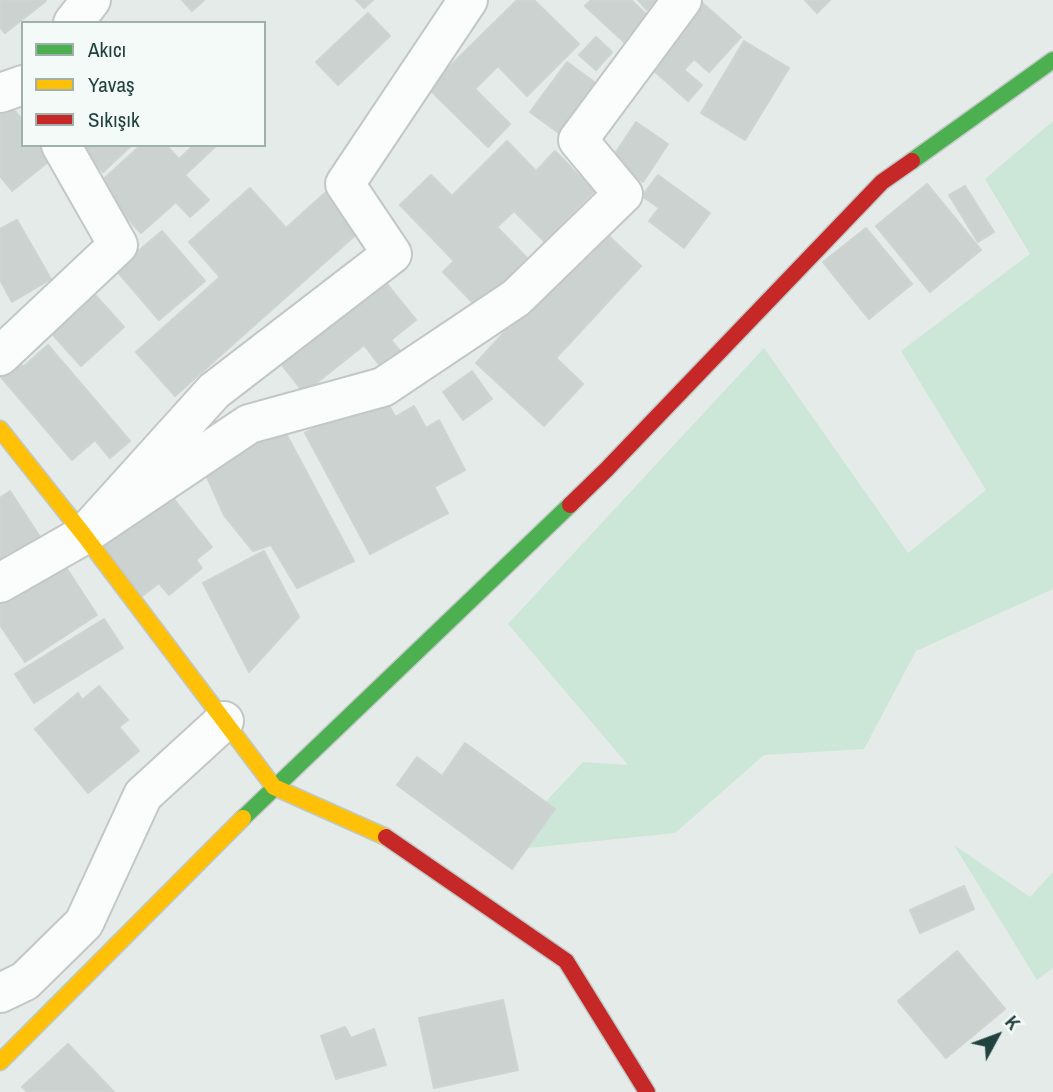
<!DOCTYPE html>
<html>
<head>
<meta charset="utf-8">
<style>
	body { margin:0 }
	#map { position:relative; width:1053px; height:1092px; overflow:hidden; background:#e5ebe9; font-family:"Archivo Narrow",sans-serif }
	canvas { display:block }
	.legend { position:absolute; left:21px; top:21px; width:245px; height:126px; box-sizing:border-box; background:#f3faf7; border:2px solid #9fb0ad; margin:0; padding:9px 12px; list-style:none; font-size:21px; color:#20413d }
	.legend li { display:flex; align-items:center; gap:14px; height:35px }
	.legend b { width:35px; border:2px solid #9fb0ad }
	.north { position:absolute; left:962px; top:1001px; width:70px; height:70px; -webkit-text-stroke:5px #f3faf7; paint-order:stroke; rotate:49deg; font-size:19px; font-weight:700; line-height:28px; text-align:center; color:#20413d }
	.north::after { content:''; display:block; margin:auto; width:24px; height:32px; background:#20413d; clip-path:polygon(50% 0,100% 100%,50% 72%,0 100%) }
</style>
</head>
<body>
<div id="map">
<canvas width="1053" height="1092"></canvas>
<ul class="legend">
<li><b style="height:9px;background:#4caf50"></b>Akıcı</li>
<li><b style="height:9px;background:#ffc107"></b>Yavaş</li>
<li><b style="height:9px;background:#c62828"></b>Sıkışık</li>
</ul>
<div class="north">K</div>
</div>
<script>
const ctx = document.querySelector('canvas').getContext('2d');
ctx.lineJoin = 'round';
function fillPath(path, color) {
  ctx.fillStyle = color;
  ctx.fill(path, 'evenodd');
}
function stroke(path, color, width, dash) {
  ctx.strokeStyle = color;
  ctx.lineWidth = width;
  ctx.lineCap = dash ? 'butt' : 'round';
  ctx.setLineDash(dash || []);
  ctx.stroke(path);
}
fillPath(new Path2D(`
	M1053,121V589L916,651L864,749L764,755L675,833L499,851L583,762L628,765L508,624L764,348L908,553L986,490L901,351L1030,254L985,179Z
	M954,845L1030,897L1053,872V968L1037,980Z`), '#cce6d7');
const building = new Path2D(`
	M0,0H45L46,1L5,33L0,27Z
	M182,0H204L192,11Z
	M356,0H373L364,8Z
	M517,0H534L579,44L527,96L498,66L475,89L510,124L488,147L428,88Z
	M591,0H631L648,16L624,42L585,6Z
	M638,0H657L647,10Z
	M699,0L741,37L709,72L694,59L684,70L702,85L688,101L643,61Z
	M805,0H830L817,13Z
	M368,13L390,36L338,85L316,62Z
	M596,37L612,52L596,70L579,55Z
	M744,41L789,68L745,140L701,113Z
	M567,62L601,87L564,137L530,112Z
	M5,98L23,121V145H42L53,158L12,191L0,176V102Z
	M636,122L668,144L643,182L610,161Z
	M507,141L536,171L555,151L594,191L544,241L514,211L497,227L528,259L478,308L443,272L454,261L400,205L431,175L452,196Z
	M78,145H132L103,172Z
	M141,145H166L179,159L194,145H217L185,175L209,200L190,217L176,202L141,233L97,185Z
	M658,175L710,213L684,248L649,221L659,208L642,196Z
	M927,184L981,250L930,292L876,226Z
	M965,186L994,232L978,242L949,195Z
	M250,188L286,228L326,192L360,231L175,396L136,352L220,277L189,242Z
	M17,220L51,279L12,302L0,280V229Z
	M600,228L641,266L556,358L583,384L544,426L476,363Z
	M866,228L912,284L869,319L823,262Z
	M162,231L205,281L159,320L116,270Z
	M378,273L416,320L391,340L404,356L384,371L364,345L304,393L274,355Z
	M87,286L124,327L81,366L44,325Z
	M48,345L130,441L110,458L95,440L72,460L0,376V367L13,355L23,367Z
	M472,371L492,399L463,420L443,392Z
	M382,392L395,417L414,406L426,428L439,420L465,470L434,487L448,513L370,554L305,433Z
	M283,428L354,561L297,588L271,545L253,551L224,515L203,468Z
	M165,488L212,547L196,560L202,568L169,595L159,583L142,596L98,543Z
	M10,491L40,537L0,562V498Z
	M264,551L299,617L249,672L203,583Z
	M58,555L97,615L25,662L0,625V593Z
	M104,619L123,648L34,703L15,674Z
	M99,686L128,720L119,727L139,751L88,793L35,729L78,693L82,700Z
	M465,743L555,809L512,869L397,785L417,757L442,776Z
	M964,886L974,909L920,933L910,910Z
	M957,951L1005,1009L946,1058L898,1001Z
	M503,1000L518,1070L434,1088L419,1018Z
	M345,1027L351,1038L374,1029L386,1065L336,1079L321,1036Z
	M68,1044L114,1092H28L22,1087Z`);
fillPath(building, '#ccd2d0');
stroke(building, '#cdd4d2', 2);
const street = new Path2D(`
	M468,0L345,184L392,254L214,391L84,535L249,424L383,387L516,298L623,194L578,140L682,0
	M73,23L91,0
	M0,93L23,85
	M0,356L118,245L61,145
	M0,583L84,535
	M0,993L25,981L84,923L143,795L224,721`);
const fast = new Path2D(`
	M912,161L1053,60
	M243,818L570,505`);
const slow = new Path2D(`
	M0,429L84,535L274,787L386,837
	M0,1062L243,818`);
const jam = new Path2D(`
	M570,505L606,470L882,182L912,161
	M386,837L566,961L647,1092`);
stroke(street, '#c2c8c6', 42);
stroke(fast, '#c0c9c7', 19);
stroke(slow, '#c0c9c7', 19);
stroke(jam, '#c0c9c7', 19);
stroke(street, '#fbfcfc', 38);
stroke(fast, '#4caf50', 16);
stroke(slow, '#ffc107', 16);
stroke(jam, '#c62828', 16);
</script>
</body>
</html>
